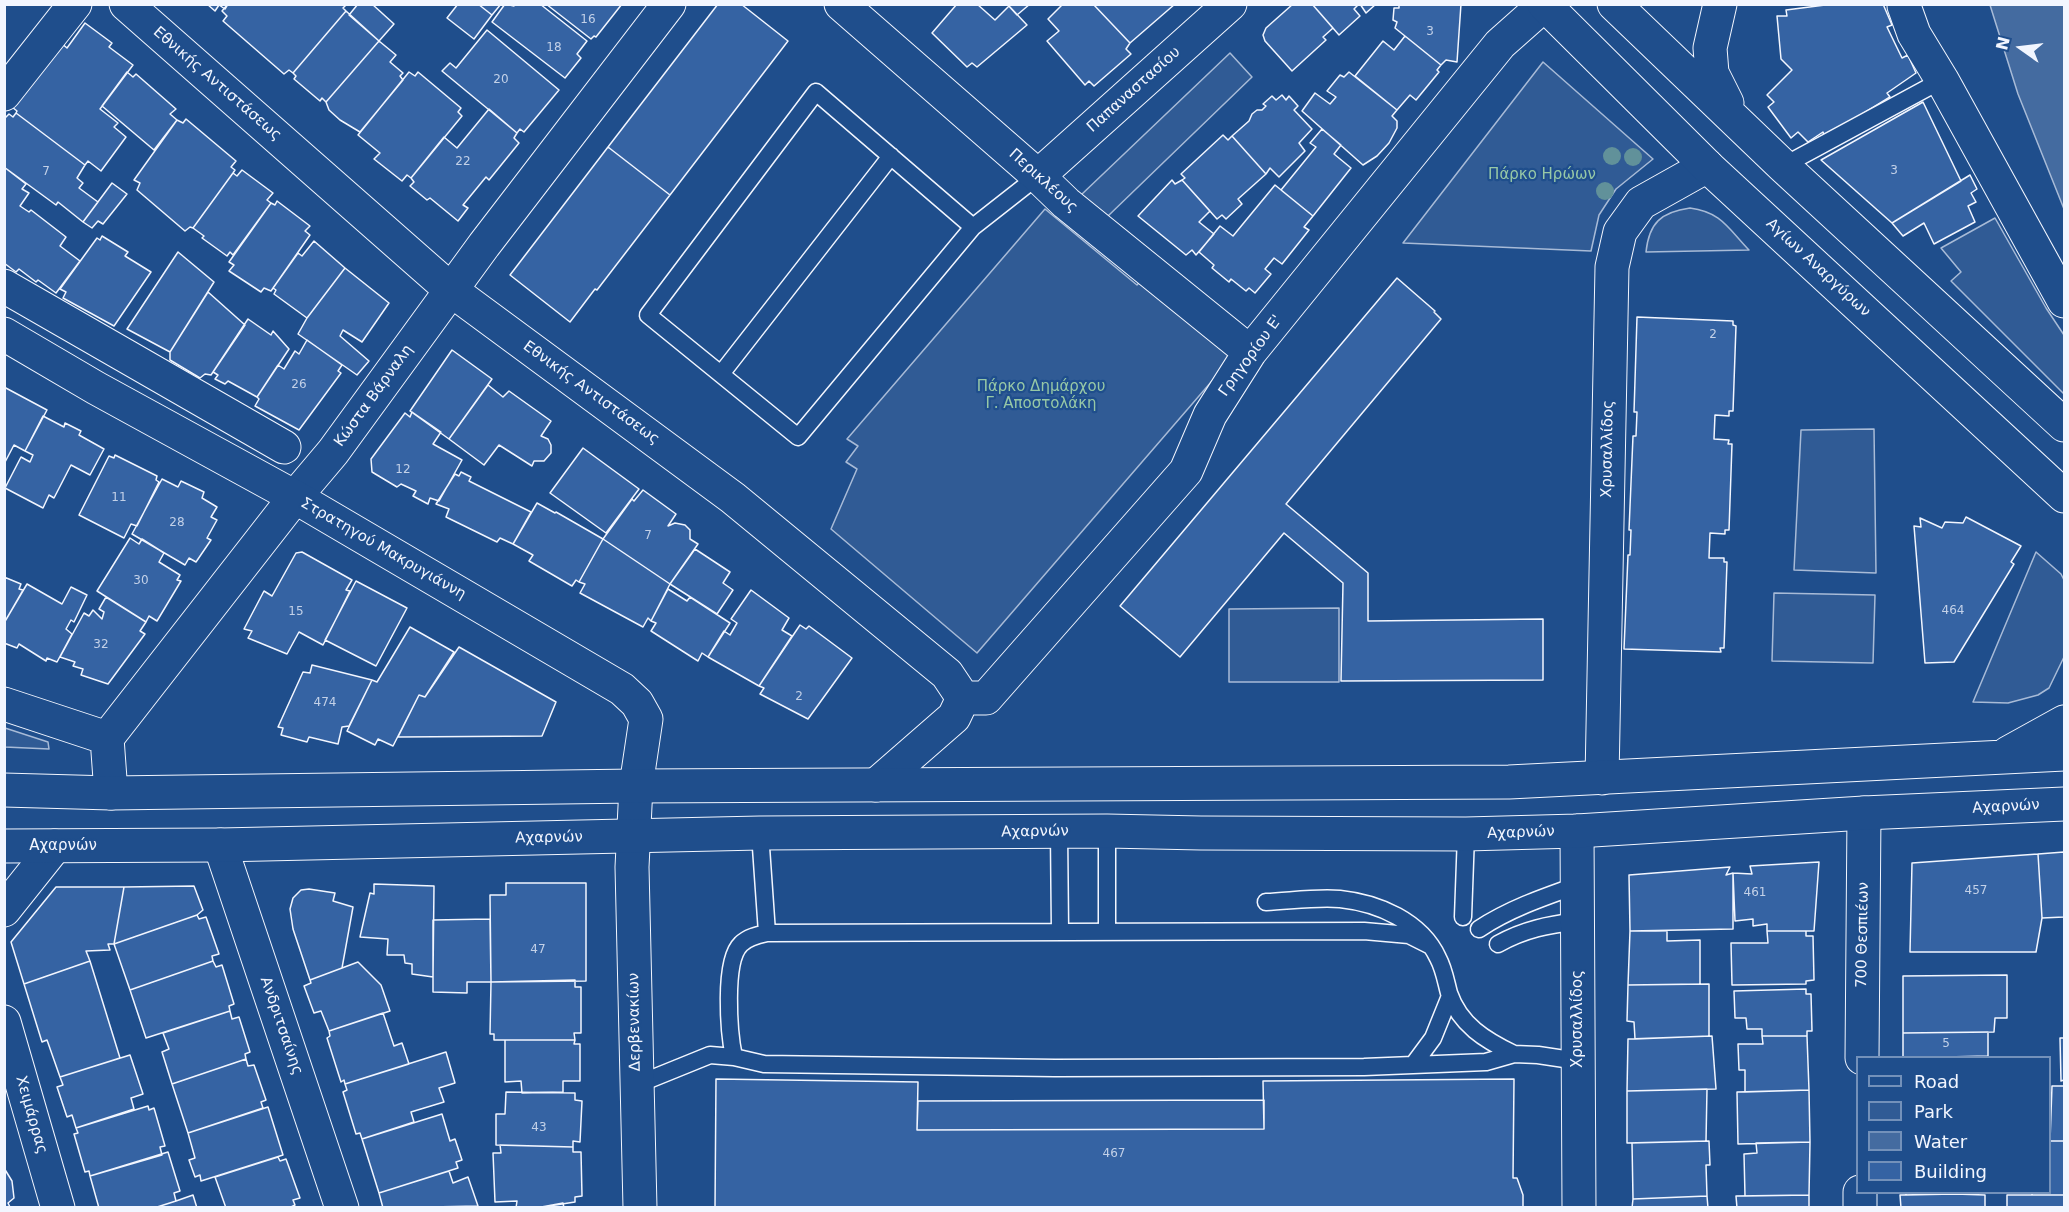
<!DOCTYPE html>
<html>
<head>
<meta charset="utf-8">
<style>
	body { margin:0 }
	#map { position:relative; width:2069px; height:1212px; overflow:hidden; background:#1f4e8c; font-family:"DejaVu Sans",sans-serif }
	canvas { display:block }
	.frame { position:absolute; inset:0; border:6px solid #f2f6ff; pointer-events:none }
	.legend { position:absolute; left:1856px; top:1056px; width:195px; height:138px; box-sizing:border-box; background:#1f4e8c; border:2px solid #7391ba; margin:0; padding:8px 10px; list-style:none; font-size:18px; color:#f2f6ff }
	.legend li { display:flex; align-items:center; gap:12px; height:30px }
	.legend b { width:30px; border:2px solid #7391ba }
	.north { position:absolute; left:1991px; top:18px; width:60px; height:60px; -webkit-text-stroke:4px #1f4e8c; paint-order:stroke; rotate:284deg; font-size:16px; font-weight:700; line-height:24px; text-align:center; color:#f2f6ff }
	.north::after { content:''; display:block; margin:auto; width:21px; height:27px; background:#f2f6ff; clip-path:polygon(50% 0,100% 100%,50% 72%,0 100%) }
</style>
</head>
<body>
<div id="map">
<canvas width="2069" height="1212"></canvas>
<div class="frame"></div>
<ul class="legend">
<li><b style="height:8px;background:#1f4e8c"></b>Road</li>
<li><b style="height:16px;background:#305b95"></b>Park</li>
<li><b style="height:16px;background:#446ba0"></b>Water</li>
<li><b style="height:16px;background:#3563a3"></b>Building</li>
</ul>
<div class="north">N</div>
</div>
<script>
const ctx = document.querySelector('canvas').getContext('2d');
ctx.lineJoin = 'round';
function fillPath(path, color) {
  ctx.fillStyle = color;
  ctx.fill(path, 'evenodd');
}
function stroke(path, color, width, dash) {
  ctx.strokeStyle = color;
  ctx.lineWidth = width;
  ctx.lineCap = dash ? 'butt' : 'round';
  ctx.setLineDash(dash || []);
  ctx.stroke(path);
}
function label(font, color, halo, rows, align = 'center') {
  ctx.font = font + ' "DejaVu Sans",sans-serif';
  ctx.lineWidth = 4.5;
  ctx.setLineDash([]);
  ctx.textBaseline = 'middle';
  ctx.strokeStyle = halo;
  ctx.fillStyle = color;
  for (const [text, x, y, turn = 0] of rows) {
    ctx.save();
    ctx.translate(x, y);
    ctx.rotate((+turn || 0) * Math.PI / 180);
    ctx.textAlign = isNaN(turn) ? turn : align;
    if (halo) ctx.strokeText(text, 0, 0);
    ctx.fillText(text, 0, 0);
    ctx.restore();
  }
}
const green = new Path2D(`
	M1230,53L1252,77L1108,216L1081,195Z
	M1543,62L1653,159L1616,189L1599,215L1591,251L1403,243Z
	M1690,208C1721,212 1728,228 1749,250L1646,252C1649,223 1661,212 1690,208Z
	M1045,209L1137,285L1145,276L1237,352L977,653L831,529L857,469L846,462L858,446L847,439Z
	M1995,218L2046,308L2064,335V394L1951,281L1961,272L1941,248Z
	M1874,429L1876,573L1794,570L1801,430Z
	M2036,552L2061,574L2064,580V657L2049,688L2038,695L2008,703L1973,702Z
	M1774,593L1875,595L1873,663L1772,661Z
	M1339,608V682H1229V609Z
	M5,728L48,742L49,749L5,747Z`);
fillPath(green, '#305b95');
stroke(green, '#a8bbd7', 1.5);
const water = new Path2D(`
	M1990,5H2064V209L2018,94Z`);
fillPath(water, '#446ba0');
stroke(water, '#a8bbd7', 1.5);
const building = new Path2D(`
	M207,4H228L225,9L219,5L215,11Z
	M228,4H347L343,8L346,11L293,73L289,70L284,74L223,21L227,16L222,11Z
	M358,4H372L394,24L379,41L349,15Z
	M458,4H478L492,15L474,39L447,18Z
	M478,4H501L492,15Z
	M505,4L514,6L515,4H540L587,41L577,54L581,58L565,78L492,22Z
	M546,4H622L596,37L594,36L591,39Z
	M718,4H741L788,41L670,195L608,147Z
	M957,4H977L995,20L1009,6L1027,25L977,67L972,63L967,67L932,33Z
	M1007,4H1030L1017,15Z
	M1063,4H1093L1130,43L1126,49L1131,54L1094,86L1089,81L1085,85L1047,41L1059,31L1048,19Z
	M1093,4H1175L1130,43Z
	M1293,4H1312L1333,28L1323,37L1326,40L1292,71L1265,41L1263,35L1266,28Z
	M1312,4H1359L1354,9L1360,16L1339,35Z
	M1360,4H1376L1366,13Z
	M1399,4H1461L1457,62L1446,60L1441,65L1395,28L1397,22L1393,20L1394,8H1399Z
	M1833,4H1883L1892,25L1887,27L1902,58L1908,55L1916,73L1887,93L1890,97L1825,137L1823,132L1808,142L1798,132L1791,138L1768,107L1774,102L1767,95L1792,70L1781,59L1777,16H1787L1786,10Z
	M346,11L379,41L326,102L322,98L320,101L294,79L296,76L293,73Z
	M85,23L112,43L109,47L133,65L100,109L118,123L114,127L126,137L101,171L88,161L85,165L16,113L17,111L12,107L60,42L67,48Z
	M487,30L559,90L524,132L520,129L517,133L442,71L450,63L456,68Z
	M1405,36L1441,65L1437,70L1439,72L1416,100L1410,95L1397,110L1355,76L1383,41L1394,50Z
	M379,41L396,55L390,62L403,73L400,76L403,80L360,132L340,120L329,110L326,102Z
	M127,72L133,77L136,74L176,109L170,114L177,120L154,150L102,106Z
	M409,72L415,76L418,72L461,108L458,112L462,116L411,178L407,175L402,181L374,159L380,153L358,135Z
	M1349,72L1397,110L1392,116L1397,121V128L1389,143L1377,156L1363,165L1302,111L1315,93L1330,104L1336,97L1327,91L1340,75L1344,77Z
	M1282,95L1286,100L1289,96L1298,106L1294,110L1312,129L1299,143L1305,151L1279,177L1270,168L1266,174L1232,136L1249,121L1252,114L1257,110H1262L1266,106L1263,104L1272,96L1276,100Z
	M1923,102L1961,181L1892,223L1821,160Z
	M489,109L517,133L514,138L519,143L489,180L486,177L463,205L468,208L458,221L430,198L427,200L410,186L414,182L411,178L444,137L457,148Z
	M16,113L85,165L77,178L83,183L79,188L98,202L83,222L58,202L56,205L4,167V119L9,114L13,117Z
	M186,119L236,161L231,167L235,170L233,173L193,228L190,227L185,231L137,190L140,183L134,180L177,120L183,123Z
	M1322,129L1341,145L1334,154L1351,168L1313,216L1281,190L1316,147L1310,143Z
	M1223,135L1228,140L1232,136L1266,174L1238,199L1242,204L1226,219L1222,215L1217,219L1182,180L1185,178L1181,174Z
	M608,147L670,195L597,290L595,289L570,322L510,275Z
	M4,167L26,184L22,189L29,193L20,206L29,212L31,210L66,237L60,246L80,261L56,293L38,280L36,282L19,269L16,272L4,263Z
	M242,170L273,193L267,200L271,203L233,255L230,252L227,256L202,238L204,236L193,228L233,173L237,176Z
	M1970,175L1977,189L1971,193L1976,202L1968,206L1975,222L1934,244L1924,223L1903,236L1892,223Z
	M1172,180L1175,184L1182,180L1210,211L1199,222L1214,234L1196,255L1192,250L1186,255L1138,216Z
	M112,183L127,194L103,224L98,221L92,228L83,222Z
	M1275,185L1313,216L1304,227L1309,230L1282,264L1274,258L1265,269L1271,274L1255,293L1249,288L1246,291L1231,279L1229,282L1212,268L1214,265L1199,252L1220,226L1233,236Z
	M277,201L310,226L305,231L310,235L271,291L264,288L261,292L229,271L234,265L229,262L271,203L275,205Z
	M102,236L128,252L125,256L151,272L114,326L63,298L66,292L60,289L97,238L100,240Z
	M314,241L345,268L307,318L274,294L276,290L273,288L298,253L302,256Z
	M178,252L214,282L170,352L127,329Z
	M345,268L389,303L362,342L343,330L340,336L369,361L357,375L298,334L307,318Z
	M1397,278L1435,311L1434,312L1441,319L1286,504L1368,573V621L1543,619V680L1341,681L1343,583L1284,533L1180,657L1120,606Z
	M208,292L245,325L211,375L205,374L200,378L170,360V352Z
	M1637,317L1733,321V325L1736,326L1733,411H1729V416L1715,415L1714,439L1729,440L1728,444H1732L1729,530H1725V534L1710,533L1709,558H1724V562H1727L1724,648H1720L1721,652L1624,649L1628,555H1630L1631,530H1629L1633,436H1636L1637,412H1634Z
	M248,319L271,335L273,331L289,349L257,397L228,381L225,384L215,379L218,375L213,372Z
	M307,340L342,365L338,371L341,373L299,430L255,406L259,399L257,397L278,365L284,369L295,351L299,354Z
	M452,350L492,379L449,439L410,411Z
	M488,385L503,397L509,391L551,421L541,436L548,439L551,445V453L544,461H534L532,466L499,445L484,465L449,439Z
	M4,387L47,410L25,451L14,445L4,464Z
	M412,412L441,432L433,444L462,460L439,501L430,498L428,504L413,496L416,491L401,484L397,487L372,472L371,459L405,413L410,417Z
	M43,416L64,427L65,423L81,431L79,435L104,449L90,475L71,465L54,498L49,495L43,508L5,488L21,457L30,462L33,455L25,451Z
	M583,448L639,489L606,533L550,493Z
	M115,455L157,476L156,480L159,482L137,526L131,524L124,538L79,515L109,456L114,458Z
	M461,472L471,477L469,481L531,512L513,544L500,538L497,542L446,517L449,509L436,504L455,474L459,476Z
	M162,479L178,487L181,481L204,492L202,498L217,507L211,517L217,520L207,538L211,540L196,562L189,558L185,565L132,534Z
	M643,490L676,514L668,526L675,523L685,525L690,530V539L698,544L670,584L603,539L632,499L634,501Z
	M537,503L555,513L556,512L603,539L579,582L576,580L572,586L529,561L533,555L513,544Z
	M1966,517L2021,546L2011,562L2014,564L1954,662L1925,663L1914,526L1921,527L1920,518L1942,528L1945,522L1963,523Z
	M130,538L139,544L142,539L164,553L159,562L180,575L177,580L181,581L157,621L149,616L146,622L97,591Z
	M603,539L670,584L651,621L648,618L643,627L580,593L585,584L579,582Z
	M695,549L730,572L723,583L733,590L717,614L670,584Z
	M302,552L352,580L346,590L350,591L323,645L299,632L287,654L248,638L252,631L244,629L264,591L272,596L296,553Z
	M4,577L21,584L19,589L23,590L4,623Z
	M356,581L407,608L376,666L325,640Z
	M27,584L62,604L71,587L87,595L74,622L71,620L66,629L72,634L57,662L47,658L46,661L19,644L17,648L4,643V623Z
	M668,589L687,601L690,597L730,623L708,657L702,653L698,661L651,631L656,623L651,621Z
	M751,590L789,618L782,630L792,636L759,686L708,657L724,631L730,635L737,623L731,619Z
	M106,597L146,622L140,631L145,634L108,684L81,675L83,669L73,666L75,662L60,657L84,613L89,616L93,610L102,619L104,612L99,609Z
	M800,625L806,629L809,626L852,658L808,719L760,694L764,688L759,686Z
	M410,627L454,652L425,697L419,695L393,746L378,739L375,745L347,731L372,680L377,682Z
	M459,647L556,702L542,736L398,737L419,695L425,697Z
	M312,665L372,680L349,726L342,727L338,744L309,737L307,742L281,735L283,728L278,727L303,672L310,673Z
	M2064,852V917L2042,918L2038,854Z
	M2038,854L2042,918L2036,952H1910L1912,863Z
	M1819,862L1814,931H1767V924L1753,926V919L1735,921L1733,873L1752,874L1750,866Z
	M1730,867L1726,875L1733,873V929L1630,931L1629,875Z
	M506,883H586V981L491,982L490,895H506Z
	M374,884L434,886L433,977L412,974V964L405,963L404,955H387L388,939L360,937L370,893L374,894Z
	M194,886L203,910L197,915L114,944L124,887Z
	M56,887H124L114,944H108L110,950L86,951L90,961L24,984L11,942Z
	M309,889L335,893L333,901L353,907L342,968L310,980L293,929L290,909L293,898L301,890Z
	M197,915L199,919L206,917L219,954L212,956L213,961L130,990L114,944Z
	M490,919L491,982H467V993L433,992V920Z
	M1630,931H1667V941L1700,940V984L1628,985Z
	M1767,931H1806V936H1813L1814,980L1806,981V984L1732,985L1731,943H1768Z
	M90,961L120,1058L60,1077L47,1040L42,1042L24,984Z
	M213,961L216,967L222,965L234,1004L229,1006L230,1011L146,1038L130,990Z
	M358,962L381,985L390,1011L329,1031L321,1011L314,1013L304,986L311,983L310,980Z
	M2007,975V1018H1995L1994,1032L1903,1033V976Z
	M575,980V987H581V1033H574L575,1040H494V1034H490L491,982Z
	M1709,984V1036L1635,1039L1634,1022L1627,1021L1628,985Z
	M1806,989V994H1811L1812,1031H1807V1036H1762V1029H1747L1746,1018H1735L1734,991Z
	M230,1011L232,1019L239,1017L250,1052L245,1054L246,1059L172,1084L162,1052L169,1049L163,1033Z
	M383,1013L394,1046L402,1043L409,1064L345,1084L344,1080L341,1082L327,1038L330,1036L329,1031Z
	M1988,1032V1056L1903,1058V1033Z
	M1712,1036L1716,1089L1627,1091L1628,1039Z
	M1762,1036H1807L1809,1090L1745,1092V1070H1739L1738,1044H1763Z
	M2060,1038H2064V1080L2061,1081Z
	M505,1040H575L574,1044H580V1081H563V1092L522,1093L521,1081L505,1082Z
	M446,1052L455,1083L439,1088L444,1102L411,1112L414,1122L362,1139L360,1133L356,1134L343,1092L347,1090L345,1084Z
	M130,1055L143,1094L131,1098L134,1109L76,1128L72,1115L67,1117L57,1087L63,1085L60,1077Z
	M246,1059L248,1066L254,1065L266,1100L261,1102L263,1108L188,1133L172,1084Z
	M716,1079L918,1082L917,1130L1264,1129L1263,1081L1514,1079L1513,1178H1517L1523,1195V1208H715Z
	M2052,1086H2064V1141H2050Z
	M1707,1089L1706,1141L1627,1143V1091Z
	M1809,1090L1810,1142L1738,1144L1737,1092Z
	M506,1092L575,1093V1100L582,1101L580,1142L573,1141V1147L496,1145V1114H505Z
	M1264,1100V1129L917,1130L918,1101Z
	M148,1106L149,1110L154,1108L165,1146L160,1147L162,1155L90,1176L89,1171L85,1172L74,1134L78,1133L76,1128Z
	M268,1107L283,1155L201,1181L200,1175L195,1177L189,1160L195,1158L188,1133Z
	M442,1114L450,1141L455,1139L462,1160L456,1162L458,1168L379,1193L362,1139Z
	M1709,1141L1710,1165H1706L1707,1196L1633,1199L1632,1143Z
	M2050,1141H2064V1195H2032V1192H2050Z
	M1810,1142L1809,1195L1745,1196L1744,1154L1757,1153L1756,1143Z
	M500,1145L573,1147V1152H581L582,1196L575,1197V1202L536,1208H516L517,1201L495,1202L493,1153H501Z
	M168,1152L180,1191L174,1193L176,1201L154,1208H99L90,1176Z
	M278,1157L280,1161L286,1159L300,1198L293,1200L295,1205L289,1208H226L215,1177Z
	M4,1168L12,1181L14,1198L8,1203L10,1207L8,1208H4Z
	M449,1171L453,1183L468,1177L478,1206L383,1208L379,1193Z
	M1906,1192H1955V1194L1906,1195Z
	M1955,1194L1985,1195V1208H1901L1900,1195Z
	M193,1195L197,1208H154L176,1201Z
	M1809,1195V1208H1737L1736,1196Z
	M2007,1195H2064V1208H2007Z
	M1707,1196L1708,1208H1632L1633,1199Z
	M563,1203L564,1208H536Z`);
fillPath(building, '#3563a3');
stroke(building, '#f2f6ff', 1.5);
const lane = new Path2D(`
	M1783,166L1942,80
	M973,227L798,437L648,315L816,92L973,227L1038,176
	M721,374L891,156
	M1059,831L1060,931
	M1107,831V932
	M760,833L767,933
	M1266,902C1290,901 1316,897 1340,899C1378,903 1421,921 1438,958C1444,969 1446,982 1449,993C1460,1025 1485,1040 1514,1054
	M1463,917L1466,834
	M1479,929C1509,909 1544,897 1578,885
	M1498,944C1525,929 1548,925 1578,921
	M734,1057C729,1034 723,961 741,944C748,937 758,935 767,933L1364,931L1409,935L1431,946
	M1413,1065L1433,1038L1450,996
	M636,1085L710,1055L734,1057L764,1064L1055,1068L1364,1067L1486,1062L1514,1054L1538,1055L1578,1061`);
const street = new Path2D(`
	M126,4L451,290L733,498L947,674L963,698L954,717L876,785
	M841,4L1038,176L1066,203L1250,352
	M1904,6L1914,34L1942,80L2064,301
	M4,94L75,4
	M1038,176L1230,4
	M4,286L284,447
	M295,497L333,452L484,245L669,4
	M963,698H986L1186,471L1210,415L1250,352L1500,44L1544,5
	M1602,778L1612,267L1620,232L1641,203L1707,166
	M1577,831L1579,1208
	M220,845L342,1208
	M4,910L55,846
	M4,1022L58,1208
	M1862,1058L1864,813
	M1860,1208V1192`);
const secondary = new Path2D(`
	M4,334L96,388L295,497L622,689L637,703L646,719L636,786L632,867L640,1208
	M4,704L107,738
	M111,793L107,738L295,497`);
const primary = new Path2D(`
	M1544,4L1707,166L2064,496
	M1614,4L1783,166L2064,425
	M1720,4L1710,48L1712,73L1727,103
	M2008,753L2064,722
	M4,790L111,793L636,786L1509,782L2064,754
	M4,846L220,845L760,833L1107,831L1201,833L1466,834L1577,831L1864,813L2064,804`);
stroke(lane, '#f2f6ff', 19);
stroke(street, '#f2f6ff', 35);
stroke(secondary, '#f2f6ff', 35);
stroke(primary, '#f2f6ff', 35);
stroke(lane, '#1f4e8c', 16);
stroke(street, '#1f4e8c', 33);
stroke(secondary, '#1f4e8c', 33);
stroke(primary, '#1f4e8c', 33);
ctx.fillStyle = '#61919a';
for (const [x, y] of [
	[1612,156],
	[1633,157],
	[1605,191]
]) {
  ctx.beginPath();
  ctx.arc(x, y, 9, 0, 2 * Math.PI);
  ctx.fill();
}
label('12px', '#c3d1e8', null, [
	["16",588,20],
	["3",1430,32],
	["18",554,48],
	["20",501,80],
	["22",463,162],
	["3",1894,171],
	["7",46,172],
	["2",1713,335],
	["26",299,385],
	["12",403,470],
	["11",119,498],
	["28",177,523],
	["7",648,536],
	["30",141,581],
	["464",1953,611],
	["15",296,612],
	["32",101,645],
	["2",799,697],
	["474",325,703],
	["457",1976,891],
	["461",1755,893],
	["47",538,950],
	["5",1946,1044],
	["43",539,1128],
	["467",1114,1154]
]);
label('15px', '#f2f6ff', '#1f4e8c', [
	["Εθνικής Αντιστάσεως",217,84,41],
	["Παπαναστασίου",1134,90,-42],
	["Περικλέους",1043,181,42],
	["Αγίων Αναργύρων",1818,268,43],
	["Γρηγορίου Ε'",1251,356,-54],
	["Εθνικής Αντιστάσεως",591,393,36],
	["Κώστα Βάρναλη",374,396,-54],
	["Χρυσαλλίδος",1608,449,-89],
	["Στρατηγού Μακρυγιάννη",383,549,30],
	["Αχαρνών",2006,807,-3],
	["Αχαρνών",1035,832,-1],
	["Αχαρνών",1521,833,-2],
	["Αχαρνών",549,838,-1],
	["Αχαρνών",63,846],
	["700 Θεσπιέων",1863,935,-89],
	["Χρυσαλλίδος",1578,1019,-90],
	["Δερβενακίων",635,1022,-91],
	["Ανδριτσαίνης",281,1026,71],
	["Χειμάρρας",31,1115,74]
]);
label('15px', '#97c8a6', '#1f4e8c', [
	["Πάρκο Ηρώων",1542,175],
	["Πάρκο Δημάρχου",1041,387],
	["Γ. Αποστολάκη",1041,404]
]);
</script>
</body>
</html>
